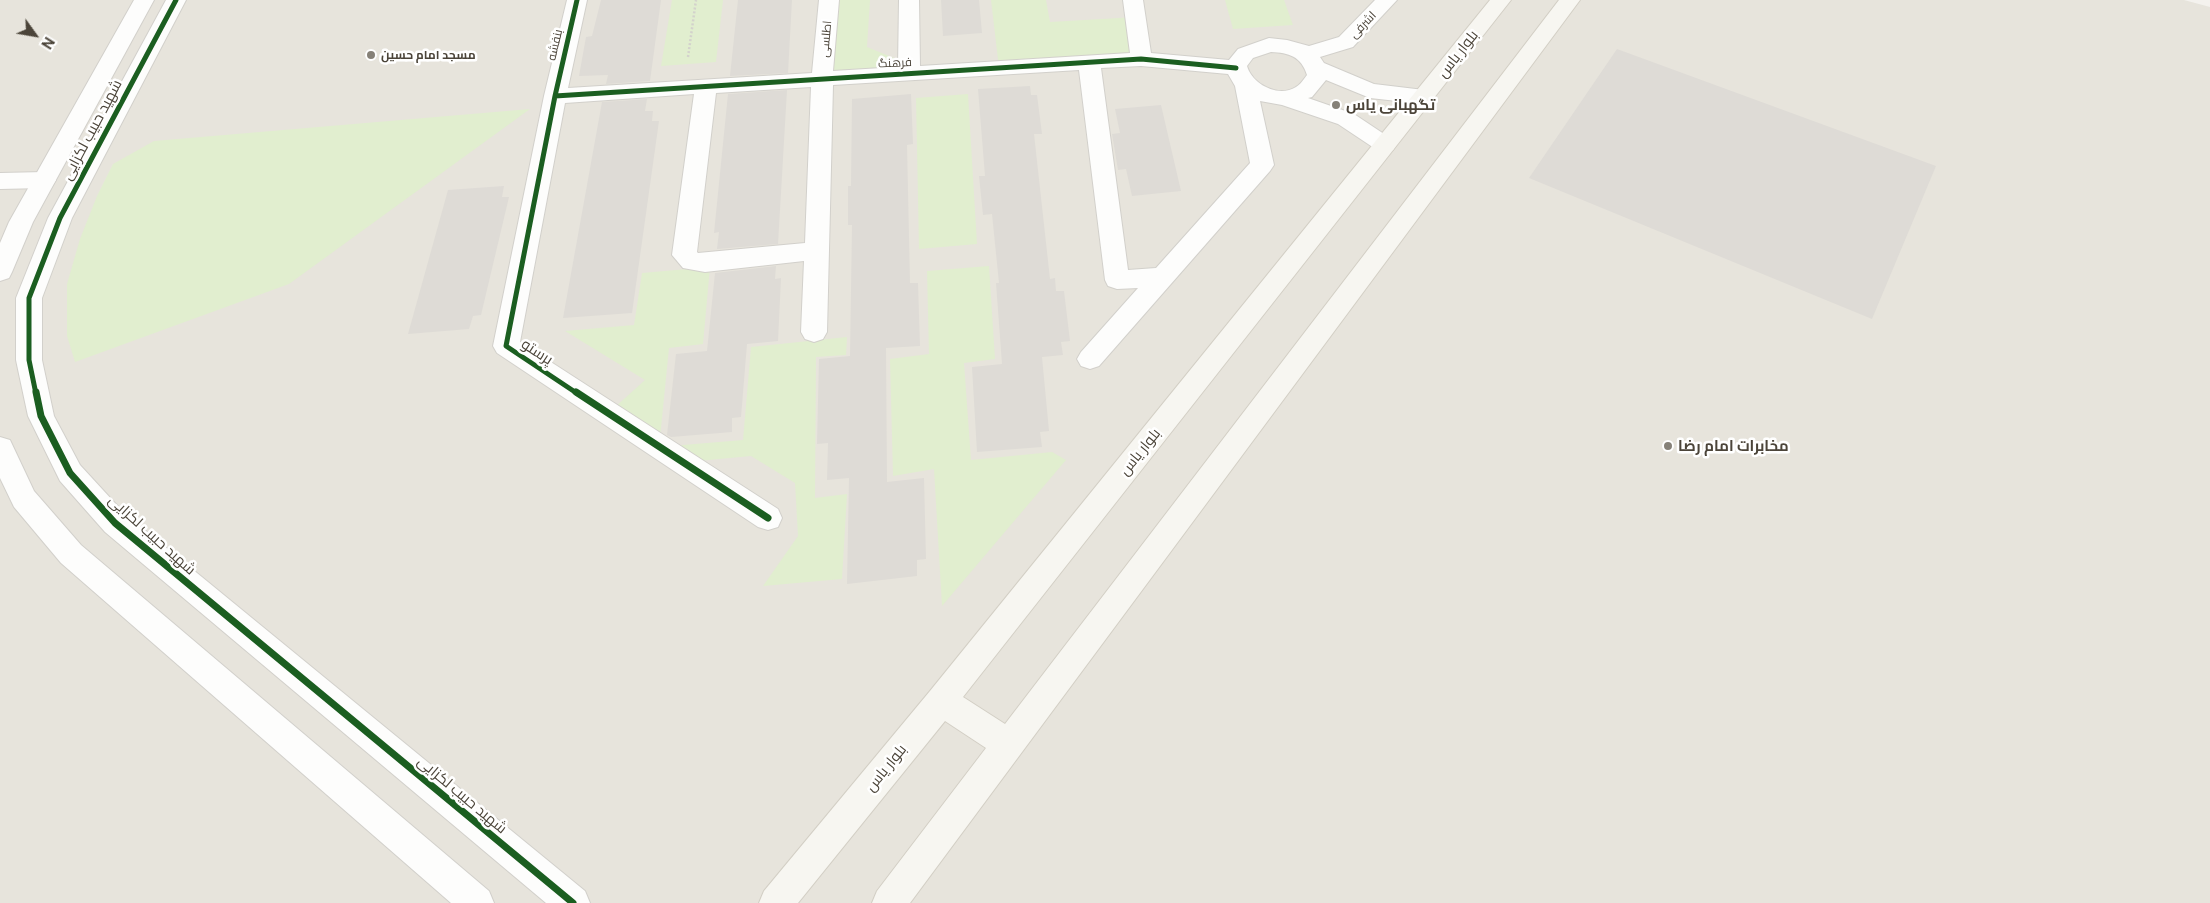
<!DOCTYPE html>
<html>
<head>
<meta charset="utf-8">
<style>
	body { margin:0 }
	#map { position:relative; width:2210px; height:903px; overflow:hidden; background:#f4f2ee; font-family:"Public Sans",sans-serif }
	canvas { display:block }
	.north { position:absolute; left:10px; top:10px; width:50px; height:50px; -webkit-text-stroke:4px #fff; paint-order:stroke; rotate:122deg; font-size:14px; font-weight:700; line-height:20px; text-align:center; color:#4b4439 }
	.north::after { content:''; display:block; margin:auto; width:18px; height:22px; background:#4b4439; clip-path:polygon(50% 0,100% 100%,50% 72%,0 100%) }
</style>
</head>
<body>
<div id="map">
<canvas width="2210" height="903"></canvas>
<div class="north">N</div>
</div>
<script>
const ctx = document.querySelector('canvas').getContext('2d');
ctx.lineJoin = 'round';
function fillPath(path, color) {
  ctx.fillStyle = color;
  ctx.fill(path, 'evenodd');
}
function stroke(path, color, width, dash) {
  ctx.strokeStyle = color;
  ctx.lineWidth = width;
  ctx.lineCap = dash ? 'butt' : 'round';
  ctx.setLineDash(dash || []);
  ctx.stroke(path);
}
function label(font, color, halo, rows, align = 'center') {
  ctx.font = font + ' "Public Sans",Cairo,sans-serif';
  ctx.lineWidth = 5;
  ctx.setLineDash([]);
  ctx.textBaseline = 'middle';
  ctx.strokeStyle = halo;
  ctx.fillStyle = color;
  for (const [text, x, y, turn = 0] of rows) {
    ctx.save();
    ctx.translate(x, y);
    ctx.rotate((+turn || 0) * Math.PI / 180);
    ctx.textAlign = isNaN(turn) ? turn : align;
    if (halo) ctx.strokeText(text, 0, 0);
    ctx.fillText(text, 0, 0);
    ctx.restore();
  }
}
fillPath(new Path2D(`
	M0,0H2184L2210,7V903H0Z`), '#e7e4dc');
fillPath(new Path2D(`
	M672,0H723L716,62L661,66Z
	M829,0H870L867,47L909,64V73L822,78Z
	M991,0H1046L1050,22L1136,17L1141,59L999,68Z
	M1225,0H1284L1293,25L1233,29Z
	M968,94L977,244L919,249L916,98Z
	M530,109L289,284L75,362L67,336V284L80,239L97,196L113,164L154,141Z
	M989,266L995,359L964,363L971,460L1052,452L1066,460L942,606L934,469L893,476L890,359L929,354L927,271Z
	M710,267L703,344L669,348L660,438L614,408L645,380L565,331L634,325L642,273Z
	M847,337L846,355L816,357L815,498L847,494L842,579L763,586L798,536L795,483L751,456L698,461L671,446L743,440L751,347Z`), '#e1eecf');
fillPath(new Path2D(`
	M601,0H661L650,81L606,84L608,75L579,76L586,37L592,36Z
	M738,0H792L788,73L730,76Z
	M941,0H979L982,33L943,36Z
	M1617,49L1936,166L1872,319L1529,178Z
	M1030,86L1031,95H1037L1042,134H1034L1050,279L1055,278L1056,291H1064L1070,341L1061,342L1063,355L1042,357L1049,431L1040,432L1042,447L977,452L972,367L1002,364L996,283H999L992,214L983,215L979,176H985L978,89Z
	M787,90L778,244L717,249L719,232L714,233L728,94Z
	M911,94L913,144L907,145L910,283H918L920,346L886,348L887,482L924,478L926,559L917,560V576L847,584L849,478L827,480L828,443L817,444L819,359L850,356L852,225H848V186H851L852,99Z
	M647,99L645,111H653L652,121H659L632,313L563,318L602,102Z
	M1161,105L1181,191L1132,196L1126,169L1118,170L1112,134L1120,133L1115,109Z
	M504,186L502,197H509L481,315L473,316L469,329L408,334L448,190Z
	M776,266L775,279L781,278L778,341L747,344L741,417L732,418V432L671,437L667,435L676,354L707,351L715,273Z`), '#dedbd6');
const minor = new Path2D(`
	M567,0H587L568,88L812,73L819,0H839L833,71L898,67L899,0H919L920,66L1130,53L1123,0H1143L1151,53L1229,60L1238,49L1269,38L1287,40L1309,46L1339,37L1375,0H1397L1353,47L1320,57L1324,63L1374,84L1424,90L1432,92L1435,97L1432,102L1424,104L1370,98L1326,80L1312,97L1308,98L1354,114L1393,140L1396,145L1393,150L1385,153L1377,150L1338,124L1282,105L1260,101L1274,165L1270,171L1099,366L1090,369L1081,366L1077,359L1081,352L1138,288L1117,289L1108,286L1105,280L1079,70L833,85L827,332L823,339L814,342L805,339L801,332L804,261L705,272L683,268L672,255L694,94L565,103L520,342L778,509L782,518L778,527L768,530L758,527L497,353L493,346L544,96ZM1271,52C1289,53 1301,56 1307,75C1304,79 1300,85 1296,87C1278,98 1252,84 1247,66L1253,58ZM1141,66L1228,74L1235,86L1250,163L1156,268L1128,270L1101,68ZM811,87L805,243L698,253L697,252L716,93Z
	M44,172L52,174L56,180L52,186L44,188L0,189V173Z`);
const tertiary = new Path2D(`
	M134,0H154L33,222L12,272L9,278L0,281V243L9,222Z
	M166,0H186L72,218L42,298V360L54,416L80,465L125,514L585,891L590,903H546L105,532L60,481L28,416L16,360V298L48,218Z
	M0,437L10,440L34,491L81,545L489,891L494,903H451L61,563L14,507L0,478Z`);
const secondary = new Path2D(`
	M1490,0H1511L963,697L1005,724L1559,0H1580L910,903H872L877,891L986,748L945,721L798,903H759L764,891L930,691Z`);
stroke(minor, '#d2d0cb', 2);
stroke(tertiary, '#d2d0cb', 2);
stroke(secondary, '#d3cfc5', 2);
stroke(new Path2D(`
	M688,57L696,0`), '#d3d2cc', 2.5, [2, 2]);
fillPath(minor, '#fdfdfc');
fillPath(tertiary, '#fdfdfc');
fillPath(secondary, '#f7f6f1');
stroke(new Path2D(`
	M577,0L555,96L506,346L578,394
	M555,96L1141,59L1236,68
	M36,394L29,360V298L60,218L176,0`), '#1b5e20', 5);
stroke(new Path2D(`
	M36,392L41,416L70,473L115,523L573,903
	M576,392L768,518`), '#1b5e20', 7);
for (const [x, y, r, color] of [
	[371,55,5,"#868178"],
	[1336,105,5,"#868178"],
	[1668,446,5,"#868178"]
]) {
  const dot = new Path2D();
  dot.arc(x, y, r, 0, 2 * Math.PI);
  ctx.fillStyle = color;
  ctx.fill(dot);
  stroke(dot, '#fff', 2);
}
label('12px', '#4b4439', '#fff', [
	["اشرفی",1363,25,-46],
	["اطلسی",826,39,-85],
	["بنفشه",555,45,-77],
	["فرهنگ",895,63,-3]
]);
label('bold 12px', '#4b4439', '#fff', [
	["مسجد امام حسین",381,55]
], 'left');
label('15px', '#4b4439', '#fff', [
	["بلوار یاس",1458,54,-52],
	["شهید حبیب لکزایی",92,130,-62],
	["پرستو",537,352,33],
	["بلوار یاس",1140,452,-51],
	["شهید حبیب لکزایی",152,535,42],
	["بلوار یاس",886,768,-51],
	["شهید حبیب لکزایی",462,795,40]
]);
label('bold 15px', '#4b4439', '#fff', [
	["تگهبانی یاس",1346,105],
	["مخابرات امام رضا",1678,446]
], 'left');
</script>
</body>
</html>
